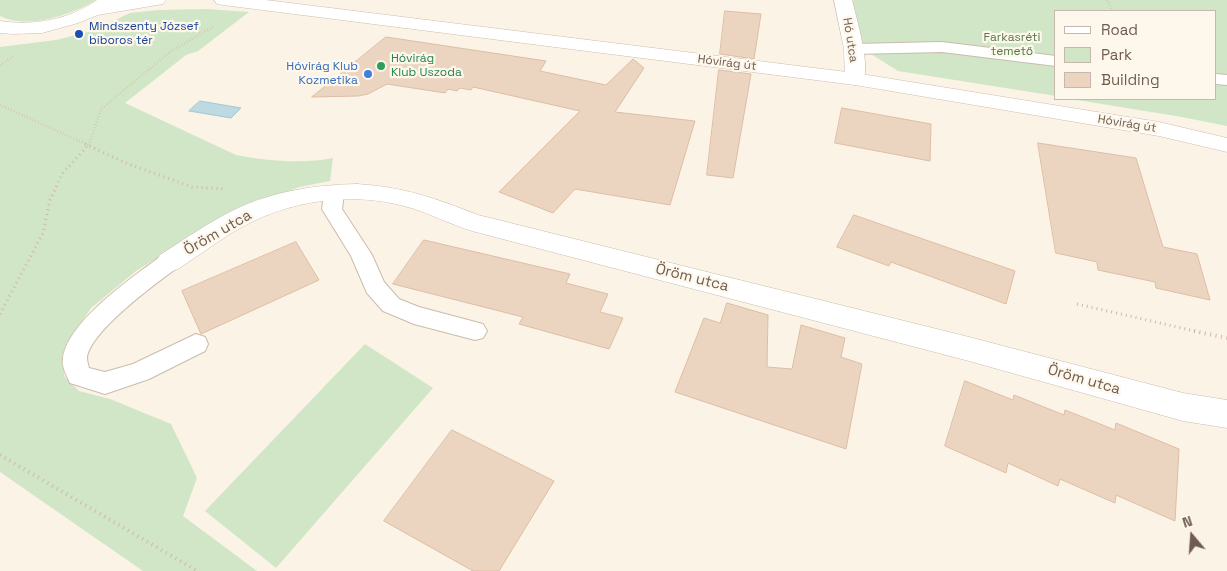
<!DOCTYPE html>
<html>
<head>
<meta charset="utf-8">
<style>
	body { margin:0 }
	#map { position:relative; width:1227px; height:571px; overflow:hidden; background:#faf3e6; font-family:"Space Grotesk",sans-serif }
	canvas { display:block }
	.legend { position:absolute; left:1054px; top:10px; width:162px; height:90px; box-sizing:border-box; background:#fdf7ec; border:1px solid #c5b9ad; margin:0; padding:6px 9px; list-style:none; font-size:15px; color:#705c4e }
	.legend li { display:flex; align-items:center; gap:10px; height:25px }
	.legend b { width:25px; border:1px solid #c5b9ad }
	.north { position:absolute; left:1167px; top:511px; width:50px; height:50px; -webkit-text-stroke:4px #fdf7ec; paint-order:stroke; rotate:342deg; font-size:14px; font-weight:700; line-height:20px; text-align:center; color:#705c4e }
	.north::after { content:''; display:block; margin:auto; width:18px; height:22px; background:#705c4e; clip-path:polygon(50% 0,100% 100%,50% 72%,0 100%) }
</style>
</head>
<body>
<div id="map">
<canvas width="1227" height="571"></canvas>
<ul class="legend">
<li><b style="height:6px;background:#fff"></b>Road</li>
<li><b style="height:14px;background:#d1e6c6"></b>Park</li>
<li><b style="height:14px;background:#ecd5c0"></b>Building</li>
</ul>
<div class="north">N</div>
</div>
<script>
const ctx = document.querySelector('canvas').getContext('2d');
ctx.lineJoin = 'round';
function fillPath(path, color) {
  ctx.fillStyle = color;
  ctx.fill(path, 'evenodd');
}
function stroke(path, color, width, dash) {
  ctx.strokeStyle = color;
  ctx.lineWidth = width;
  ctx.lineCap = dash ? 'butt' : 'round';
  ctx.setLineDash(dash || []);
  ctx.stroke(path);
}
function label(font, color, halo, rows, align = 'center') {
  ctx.font = font + ' "Space Grotesk",sans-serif';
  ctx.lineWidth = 4.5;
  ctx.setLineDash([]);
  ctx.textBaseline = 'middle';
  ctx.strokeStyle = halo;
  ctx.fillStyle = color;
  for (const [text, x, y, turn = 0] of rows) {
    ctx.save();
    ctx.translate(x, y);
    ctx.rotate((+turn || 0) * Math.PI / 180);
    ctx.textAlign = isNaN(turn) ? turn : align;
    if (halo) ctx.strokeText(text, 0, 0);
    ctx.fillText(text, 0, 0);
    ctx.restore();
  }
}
fillPath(new Path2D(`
	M0,0H96C71,15 28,30 0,16Z
	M846,0H1227V126L1182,117L1071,99H1216V11H1056V96L898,71L855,44Z
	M206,9L249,12L198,51L186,55L125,103L236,155C265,161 305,164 333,158L330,181L299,187L256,204L205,228L136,271L91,308L67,344L64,376L79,391L110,399L171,424L197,478L183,516L257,571H143L0,472V47L56,40L92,31L130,13L159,10Z
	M365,344L433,388L276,568L205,511Z`), '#d1e6c6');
const water = new Path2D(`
	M200,101L241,108L231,118L189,111Z`);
fillPath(water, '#bdd9e1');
stroke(water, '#a4c8d2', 1);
const building = new Path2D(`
	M725,11L761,14L754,59L720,54Z
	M386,37L546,61L540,71L606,85L633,59L644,68L615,112L695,121L670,205L575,189L553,213L499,192L580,111L473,87L471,90L460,88L457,91L448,89L445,93L387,84L368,94L358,96L312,97Z
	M719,70L751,74L733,178L707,175Z
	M842,108L931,124L930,161L835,143Z
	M1038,143L1136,158L1163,247L1197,254L1210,300L1156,288L1155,282L1098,270L1097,262L1056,253Z
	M854,215L1015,271L1006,304L891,262L889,266L837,247Z
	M424,240L570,274L566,283L608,294L600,312L623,318L609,349L519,324L523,317L393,284Z
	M296,242L319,280L201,334L182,291Z
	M727,303L768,315L767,367L792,369L801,325L845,338L841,357L862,364L846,449L675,392L704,318L720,323Z
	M965,381L1013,400L1014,395L1064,415L1065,410L1115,430L1116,423L1179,449L1175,521L1116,495L1115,503L1060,479L1058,486L1008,463L1006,473L945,446Z
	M452,430L554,481L499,571H473L384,521Z`);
fillPath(building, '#ecd5c0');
stroke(building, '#ddbda3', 1);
const lane = new Path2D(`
	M942,42L1056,56V66L942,52L854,54L848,52L846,49L848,46L854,44Z
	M1216,74L1227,75V85L1216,84Z
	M334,186L341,188L344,193L342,209L372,255L384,282L399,299L419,307L483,324L487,331L483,338L475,340L414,324L383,311L367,293L351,256L322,209L324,193L327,188Z
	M169,254L177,256L180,262L177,268C155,284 92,330 87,357C87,361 88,364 89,368L105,372L133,364L196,334L205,337L208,344L205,351L149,379L105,394L70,383C67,376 61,366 63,358C68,321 133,277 161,256Z`);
const street = new Path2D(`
	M834,0H852C856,17 872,69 862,83L855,85L848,83L845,79L844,49Z
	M357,184C404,187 435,198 478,215L969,337L1183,393L1227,400V428L1183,421L969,361L472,231C449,224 428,212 404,206C357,193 300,199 256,220C228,233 204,252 178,269L169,272L160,269L156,262L160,255C185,239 209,222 236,209C274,191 315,185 357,184Z`);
const secondary = new Path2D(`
	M97,0H166L163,4L157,5L98,15L78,23L42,33L13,34L0,33V21C34,26 69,20 97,0Z
	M214,0H266L855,73L1159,122L1227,138V152L1159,136L855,85L223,5L217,4Z`);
stroke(lane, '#cabcad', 2);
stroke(street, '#cabcad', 1);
stroke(secondary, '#cdbdac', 1);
stroke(new Path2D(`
	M1107,0L1113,11
	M0,65L14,56
	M0,105L88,145
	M89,145L101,109L170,52L214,26`), '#d1b8a4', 2.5, [0.5, 2.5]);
stroke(new Path2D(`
	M85,144L126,163L192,187L225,189
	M1077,304L1199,332
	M0,314L43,233L50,200L62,174L89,144`), '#d1b8a4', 3, [1, 4]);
stroke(new Path2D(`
	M1194,331L1227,338
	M0,455L197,571`), '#d1b8a4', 4, [1, 4.5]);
fillPath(lane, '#fff');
fillPath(street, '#fff');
fillPath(secondary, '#fff');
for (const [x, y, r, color] of [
	[79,34,5,"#1a4fb4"],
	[381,66,5,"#2e9e5b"],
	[368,74,5,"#3f7fe0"]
]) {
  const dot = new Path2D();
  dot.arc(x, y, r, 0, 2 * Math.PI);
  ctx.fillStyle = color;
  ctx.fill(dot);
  stroke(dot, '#fdf7ec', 2);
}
label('12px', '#164399', '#fdf7ec', [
	["Mindszenty József",89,27],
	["bíboros tér",89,41]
], 'left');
label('12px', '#547a4a', '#fdf7ec', [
	["Farkasréti",1012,38],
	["temető",1012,52]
]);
label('12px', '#705c4e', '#fdf7ec', [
	["Hó utca",850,40,81],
	["Hóvirág út",727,63,7],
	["Hóvirág út",1127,124,9]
]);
label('12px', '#27864d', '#fdf7ec', [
	["Hóvirág",391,59],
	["Klub Uszoda",391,73]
], 'left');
label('12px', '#366cbe', '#fdf7ec', [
	["Hóvirág Klub",358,67],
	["Kozmetika",358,81]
], 'right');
label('15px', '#705c4e', '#fdf7ec', [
	["Öröm utca",218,233,-30],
	["Öröm utca",692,278,14],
	["Öröm utca",1084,380,16]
]);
</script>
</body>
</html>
